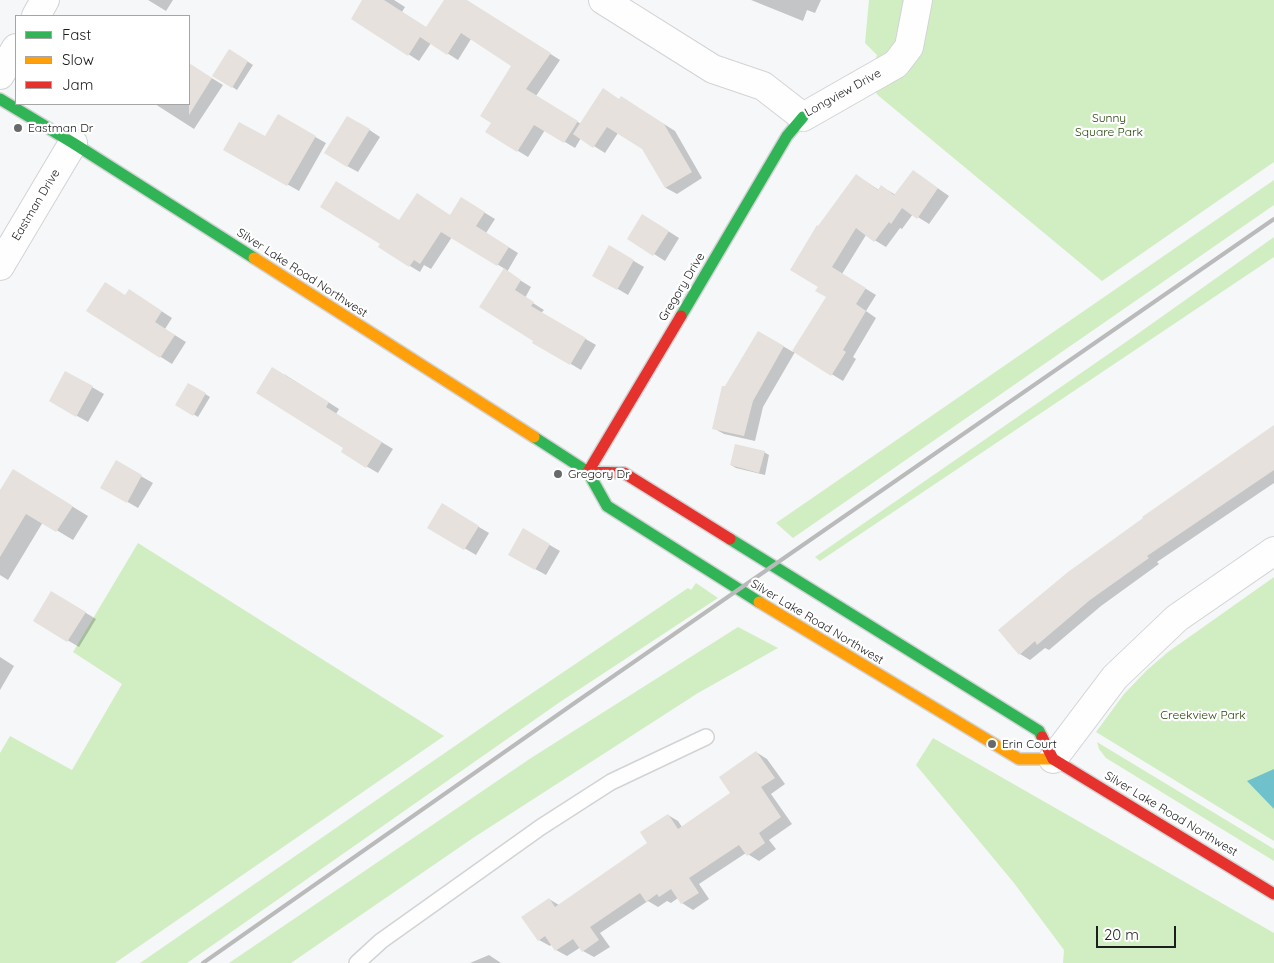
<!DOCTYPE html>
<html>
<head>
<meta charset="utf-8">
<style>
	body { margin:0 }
	#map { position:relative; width:1274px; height:963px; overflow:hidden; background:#f5f7f9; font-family:Quicksand,sans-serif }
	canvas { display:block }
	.legend { position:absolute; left:15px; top:15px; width:175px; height:90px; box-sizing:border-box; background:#fff; border:1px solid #a4a5a5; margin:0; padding:6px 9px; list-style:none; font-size:15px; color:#1c1d1e }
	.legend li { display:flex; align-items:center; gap:10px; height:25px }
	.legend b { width:25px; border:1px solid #a4a5a5 }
	.scale { position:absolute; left:1096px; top:926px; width:80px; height:22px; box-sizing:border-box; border:2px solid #1c1d1e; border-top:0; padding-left:6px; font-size:15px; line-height:18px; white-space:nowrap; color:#1c1d1e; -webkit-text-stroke:4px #fff; paint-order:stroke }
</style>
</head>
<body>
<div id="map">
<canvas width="1274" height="963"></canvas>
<ul class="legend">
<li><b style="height:6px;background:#30b455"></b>Fast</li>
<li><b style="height:6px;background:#ff9f0a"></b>Slow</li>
<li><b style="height:6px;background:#e5322d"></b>Jam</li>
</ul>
<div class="scale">20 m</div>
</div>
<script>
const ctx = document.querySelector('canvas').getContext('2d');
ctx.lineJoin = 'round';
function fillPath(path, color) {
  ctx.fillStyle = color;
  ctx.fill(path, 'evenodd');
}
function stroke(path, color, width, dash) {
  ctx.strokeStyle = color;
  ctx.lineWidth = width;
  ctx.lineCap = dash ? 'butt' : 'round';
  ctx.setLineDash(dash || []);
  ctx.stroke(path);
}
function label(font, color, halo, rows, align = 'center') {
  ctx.font = font + ' Quicksand,sans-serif';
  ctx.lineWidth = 4.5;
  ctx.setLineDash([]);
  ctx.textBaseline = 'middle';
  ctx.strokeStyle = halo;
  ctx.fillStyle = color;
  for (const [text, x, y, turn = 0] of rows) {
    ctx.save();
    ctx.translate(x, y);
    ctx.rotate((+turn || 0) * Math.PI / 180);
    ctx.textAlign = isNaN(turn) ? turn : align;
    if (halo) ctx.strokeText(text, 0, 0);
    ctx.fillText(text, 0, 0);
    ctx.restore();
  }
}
fillPath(new Path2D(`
	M869,0H1274V162L1102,281L880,97L854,72L874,63L877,55L865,43Z
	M1274,180V205L793,538L776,523Z
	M1274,237V257L820,561L815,557L1136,335Z
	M138,543L444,736L115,963H0V753L10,736L72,770L122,684L73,652Z
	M1274,577V841L1096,732L1124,694L1147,670L1168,652Z
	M696,583L718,598L560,702L187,963H140L510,708L688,588L691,590Z
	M738,627L778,648L698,693L473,838L291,963H229L531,758Z
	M933,738L1274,933V963H1063L1064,950L1014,883L916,765Z
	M1097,742L1274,849V861L1106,758L1099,749Z`), '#d1eec3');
fillPath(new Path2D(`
	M1274,769V809L1247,781Z`), '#6fc2cc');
fillPath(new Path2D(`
	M148,0H173L166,11Z
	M364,0H394L405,7L402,12L427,28L446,0H466L560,60L536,96L581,124L620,100L632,104L675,131L702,178L677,194L666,188L643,149L618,133L605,153L581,138L575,148L545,130L528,157L487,132L493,123L513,66L471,39L458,60L431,43L419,61L352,18Z
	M751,0H821L815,13L807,10L803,21Z
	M230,50L253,65L237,90L214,75Z
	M189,64L223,85L194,129L155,104H189Z
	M278,116L326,143L299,191L225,149L266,138Z
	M359,123L380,137L358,172L347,166Z
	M913,171L949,196L929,224L913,214L902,229L900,228L886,247L866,235L842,274L876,295L866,311L876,318L853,357L856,359L843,381L795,352L763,407L755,441L724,434L713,428L725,388L759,332L793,352L827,297L819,287L818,228L856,175L879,190L882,187L896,195Z
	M472,205L495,219L486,233L518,253L507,272L531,287L525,298L544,310L541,313L596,345L581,370L534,342L505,269L452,237L431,269L424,265L420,272L410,266L400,221L451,216Z
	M654,222L679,238L665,261L629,238Z
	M610,247L644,267L628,295L594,275Z
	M126,296L140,297L172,318L165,329L186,342L172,364L88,311Z
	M66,372L104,394L88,422L50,401Z
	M284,374L339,409L336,414L393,449L378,473L342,452L345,447Z
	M189,384L210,397L198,417L177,404Z
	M1274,426V483L1157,562L1159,564L1101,606L1049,650L1045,648L1030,660L1020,654Z
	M764,452L769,455L765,475L736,468L731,465Z
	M116,462L153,483L138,508L102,487Z
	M29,480L88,516L73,540L43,522L8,580L0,575V492Z
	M442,505L489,533L476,555L429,527Z
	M524,530L560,551L546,575L510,555Z
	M63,599L96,619L79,647L35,621Z
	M0,657L14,666L0,690Z
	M756,752L767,759L785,784L771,794L792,824L769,840L776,849L759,861L746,853L699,884L709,899L693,910L682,903L678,898L671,903L667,901L658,907L648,901L600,933L610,947L594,957L583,951L581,947L567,956L556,950L552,944L550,946L539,940L549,899L559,905L649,843L668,815L678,821L682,827L731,793Z
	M489,955L501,963H470Z`), '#0003');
fillPath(new Path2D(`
	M362,0H384L426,27L444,0H467L551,53L526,89L578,121L564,143L534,125L517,152L485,132L491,123L480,116L511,66L461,33L447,55L420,37L408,56L351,19Z
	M229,49L248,61L232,88L212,76Z
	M189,63L212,78L189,115Z
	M603,88L619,99L621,96L664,124L692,172L665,188L642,149L607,127L593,148L573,134Z
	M278,114L316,136L287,186L223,150L239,122L265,136Z
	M347,116L370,129L347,167L324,153Z
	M913,170L938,188L917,219L902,208L891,224L889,222L874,242L856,228L832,267L866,288L856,304L866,311L843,350L846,352L831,376L792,351L826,297L815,291L818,287L790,270L817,225L818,226L856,174L878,190L881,185L894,195Z
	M336,181L399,220L417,193L450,215L461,197L485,212L476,226L509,247L497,266L441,232L420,264L414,260L409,267L378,247L380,244L320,207Z
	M642,214L669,231L653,256L627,239Z
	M609,245L634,260L617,290L592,276Z
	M504,268L521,280L515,290L534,302L531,306L586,338L570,365L532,343L533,341L479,307Z
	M105,282L125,295L129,289L162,311L155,322L175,335L160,358L86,311Z
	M758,331L784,346L753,401L744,436L712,429L722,386H725Z
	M272,367L329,402L326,407L382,442L366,468L341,452L343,448L256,393Z
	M65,371L93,386L76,417L49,401Z
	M188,383L206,393L193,416L175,405Z
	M1274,425V470L1147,556L1149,558L1090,600L1037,645L1035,641L1019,655L998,630L1068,572L1143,518L1142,517Z
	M735,444L765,451L759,473L730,465Z
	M116,460L142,475L127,503L100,488Z
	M13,469L73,506L56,532L26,514L0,557V490Z
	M442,503L479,526L464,550L427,528Z
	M523,528L550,544L535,570L508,555Z
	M51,591L86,612L67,642L33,621Z
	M756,751L775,778L761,787L781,817L759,833L765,843L747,856L739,845L689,878L699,893L681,904L671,889L659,897L657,894L646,902L640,893L590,927L599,940L582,952L573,939L555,951L545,936L538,941L521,917L549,898L555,907L620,862L647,843L640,832L668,814L678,829L730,793L719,777Z`), '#e7e1dd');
const lane = new Path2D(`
	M357,963L381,941L541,827L611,782L706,737`);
const street = new Path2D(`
	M603,0L713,69L763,86L803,117L896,64L909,47L918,0
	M36,16L45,0
	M0,75L16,48
	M0,266L73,143
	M1053,759L1115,677L1177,618L1274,551`);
const fast = new Path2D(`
	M0,99L73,143L254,258
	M681,316L787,136L803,117
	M534,437L588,472L607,506L759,602
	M730,539L1039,731L1042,737`);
const slow = new Path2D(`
	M254,258L534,437
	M759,602L1019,759H1053`);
const jam = new Path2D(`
	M588,472L624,473L730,539
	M588,472L681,316
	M1042,737L1053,759L1274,894`);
stroke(lane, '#d2d3d5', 18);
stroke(street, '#d2d3d5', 30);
stroke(fast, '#d2d3d5', 14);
stroke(slow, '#d2d3d5', 14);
stroke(jam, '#d2d3d5', 14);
stroke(lane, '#fefefe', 15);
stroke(street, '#fefefe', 28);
stroke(fast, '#30b455', 11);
stroke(slow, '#ff9f0a', 11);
stroke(jam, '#e5322d', 11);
stroke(new Path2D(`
	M203,963L576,702L1274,219`), '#bababb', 4);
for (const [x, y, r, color] of [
	[18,128,5,"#68696b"],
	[558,474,5,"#68696b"],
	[992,744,5,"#68696b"]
]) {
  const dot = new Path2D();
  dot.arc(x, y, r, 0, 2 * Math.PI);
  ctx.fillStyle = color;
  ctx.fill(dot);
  stroke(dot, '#fff', 2);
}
label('12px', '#1c1d1e', '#fff', [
	["Longview Drive",843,93,-29],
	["Eastman Drive",36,205,-59],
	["Silver Lake Road Northwest",302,273,33],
	["Gregory Drive",682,287,-59],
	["Silver Lake Road Northwest",817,622,31],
	["Silver Lake Road Northwest",1171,814,31]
]);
label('12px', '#244508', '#fff', [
	["Sunny",1109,118],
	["Square Park",1109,132],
	["Creekview Park",1203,715]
]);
label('12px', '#1c1d1e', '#fff', [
	["Eastman Dr",28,128],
	["Gregory Dr",568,474],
	["Erin Court",1002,744]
], 'left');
</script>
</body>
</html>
